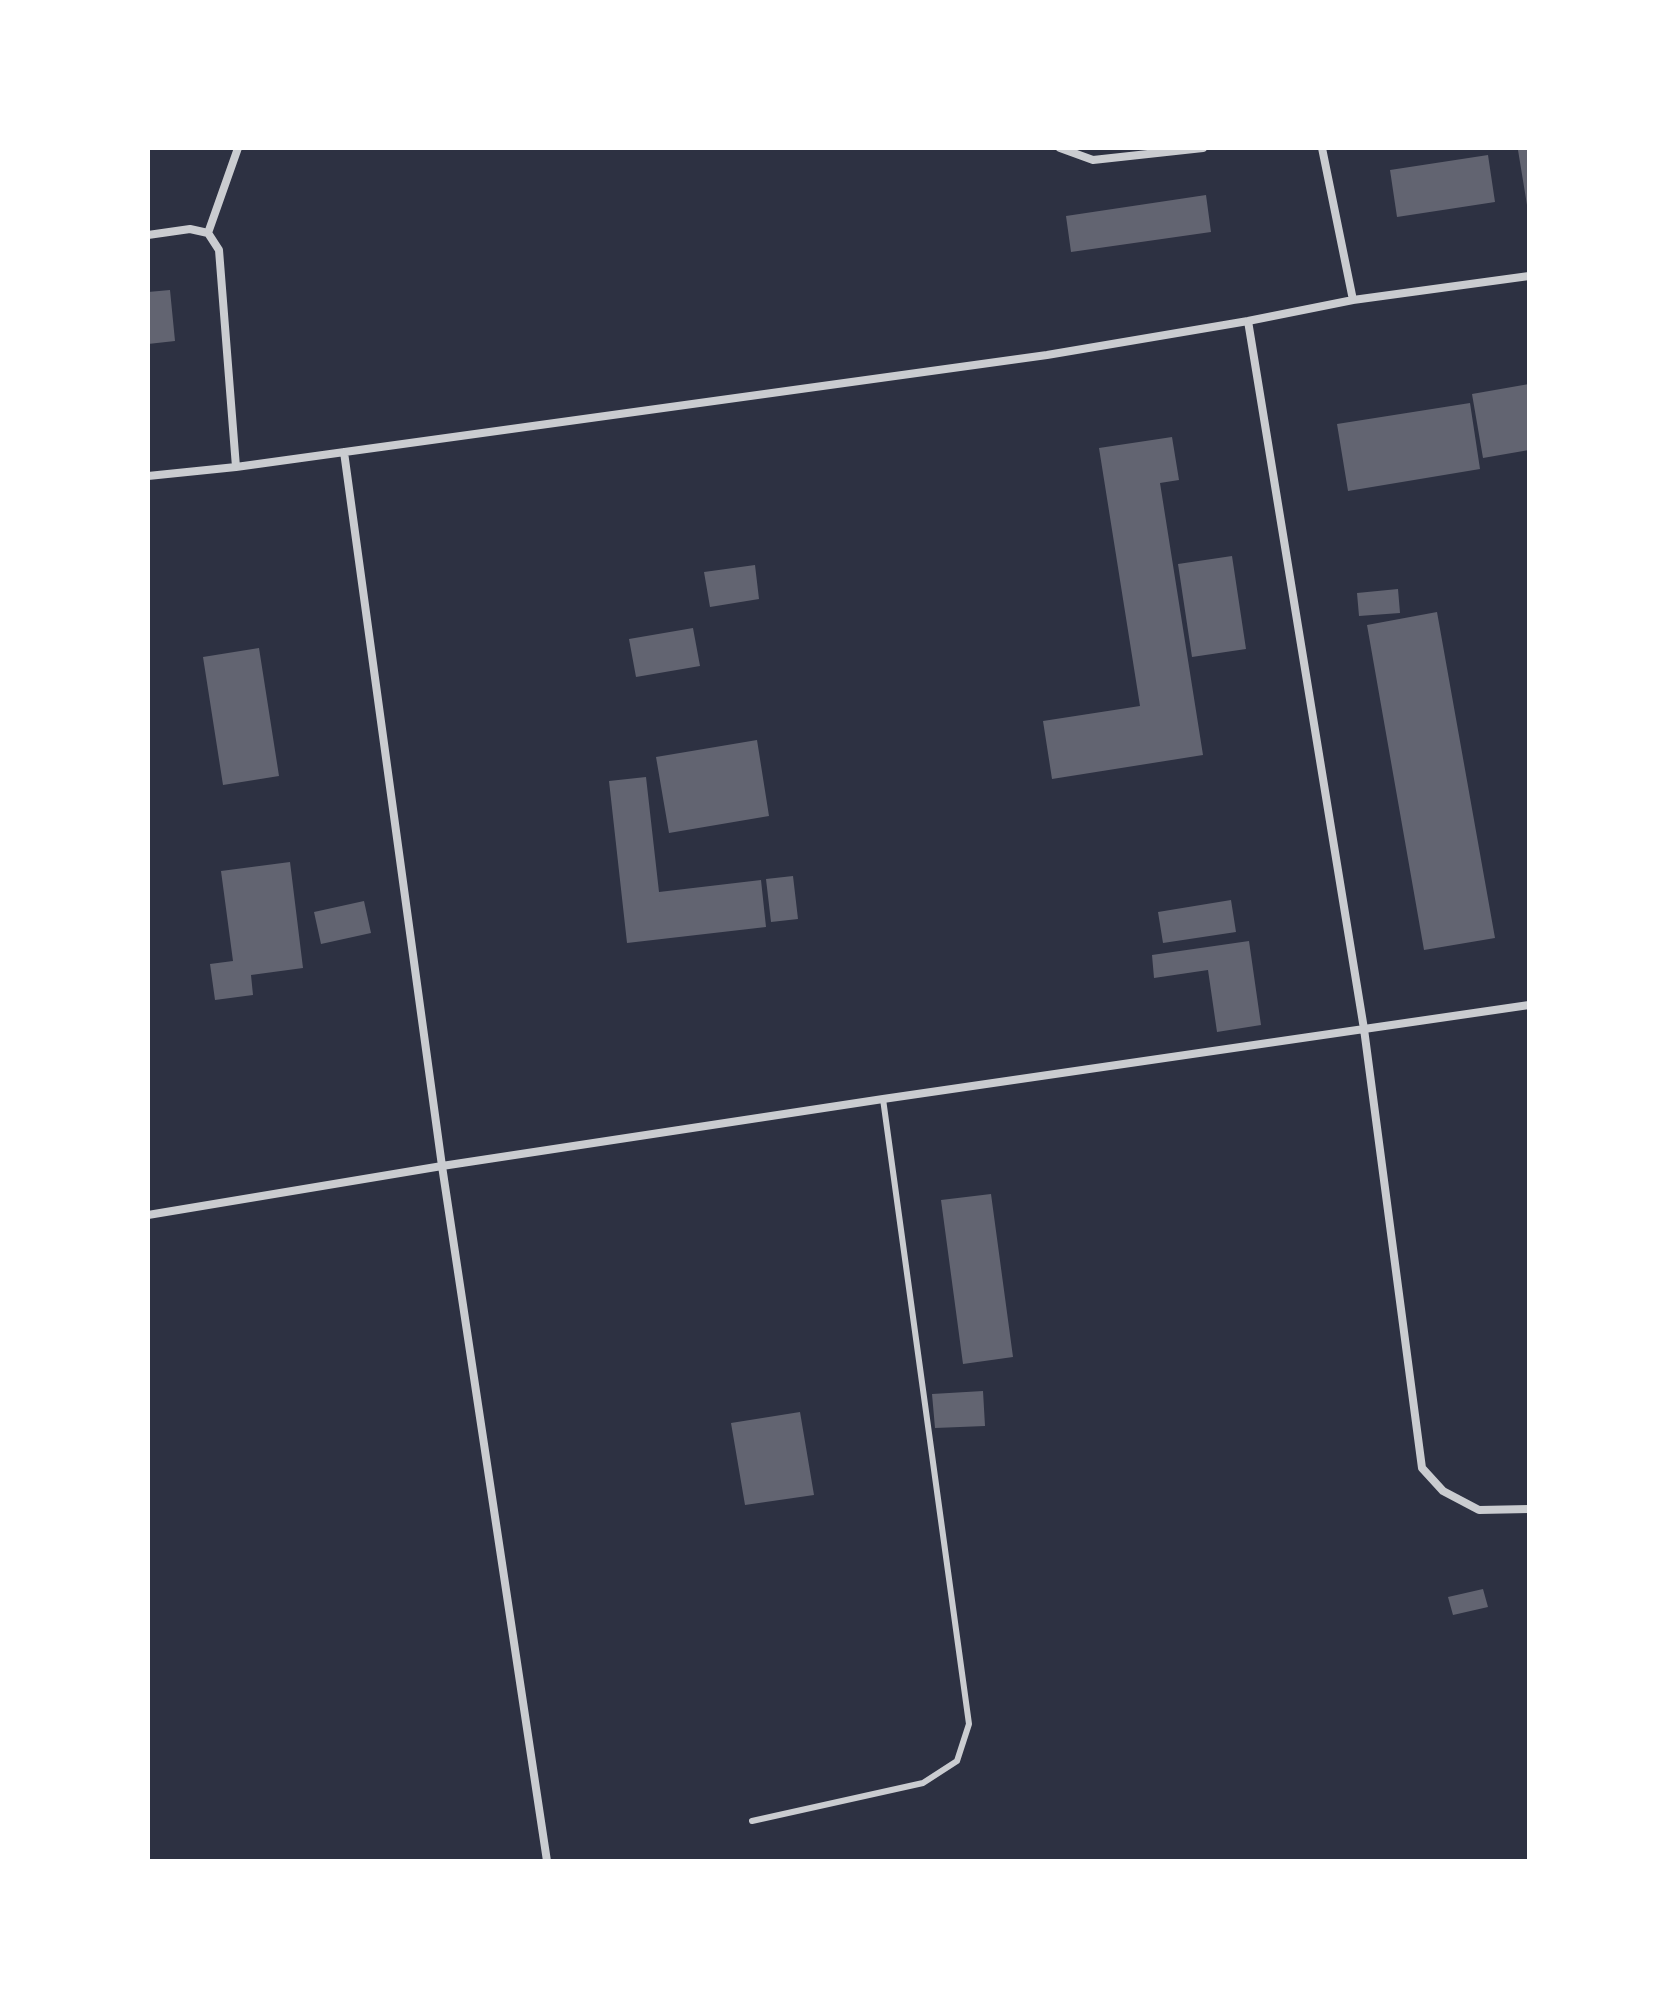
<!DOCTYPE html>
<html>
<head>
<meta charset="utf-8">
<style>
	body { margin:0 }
	#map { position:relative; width:1677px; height:2009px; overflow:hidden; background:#2d3142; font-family:"Fira Sans",sans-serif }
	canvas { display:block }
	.frame { position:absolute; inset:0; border:150px solid #fff; pointer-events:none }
</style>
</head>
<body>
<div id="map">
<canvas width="1677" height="2009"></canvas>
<div class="frame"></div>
</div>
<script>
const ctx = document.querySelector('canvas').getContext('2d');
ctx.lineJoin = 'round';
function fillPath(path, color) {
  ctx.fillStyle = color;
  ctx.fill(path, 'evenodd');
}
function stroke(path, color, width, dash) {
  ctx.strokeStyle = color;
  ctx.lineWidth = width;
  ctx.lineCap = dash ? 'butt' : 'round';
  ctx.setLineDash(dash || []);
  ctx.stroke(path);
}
fillPath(new Path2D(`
	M1529,148V205H1527L1518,150Z
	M1488,155L1495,202L1397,217L1390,170Z
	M1206,195L1211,232L1071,252L1066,216Z
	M170,290L175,341L148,344V292Z
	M1529,384V450L1483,458L1472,394Z
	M1470,403L1480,469L1348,491L1337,424Z
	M1172,437L1179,480L1160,483L1203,755L1052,779L1043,721L1140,706L1099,448Z
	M1232,556L1246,649L1192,657L1178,564Z
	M755,565L759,599L710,607L704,572Z
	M1398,589L1400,613L1359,616L1357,593Z
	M1437,612L1495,938L1424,950L1367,625Z
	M693,628L700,666L636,677L629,639Z
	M259,648L279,776L223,785L203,657Z
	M757,740L769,816L669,833L656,757Z
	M646,777L659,892L761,880L766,927L627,943L609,781Z
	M290,862L303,968L251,975L253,995L215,1000L210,964L233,961L221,871Z
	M793,876L798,919L771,922L766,879Z
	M1231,900L1236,932L1163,943L1158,912Z
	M364,901L371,933L321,944L314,912Z
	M1249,941L1261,1025L1217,1032L1208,970L1154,978L1152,955Z
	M991,1194L1013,1357L963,1364L941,1200Z
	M983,1391L985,1426L935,1428L932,1394Z
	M800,1412L814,1495L745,1505L731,1423Z
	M1483,1589L1488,1607L1453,1615L1448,1597Z`), '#626471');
stroke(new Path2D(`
	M752,1821L923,1783L957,1761L969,1724L883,1099`), '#caccd0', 6);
stroke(new Path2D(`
	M1060,148L1093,160L1203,148
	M1322,148L1353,300
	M208,233L238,148
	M148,235L190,229L208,233L219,250L236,467
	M1248,321L1364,1029L1422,1468L1443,1491L1479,1510L1529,1509
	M344,452L442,1166L547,1861
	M148,476L236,467L1047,355L1248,321L1353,300L1529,276
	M148,1215L442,1166L883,1099L1529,1005`), '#caccd0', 8);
</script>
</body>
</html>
